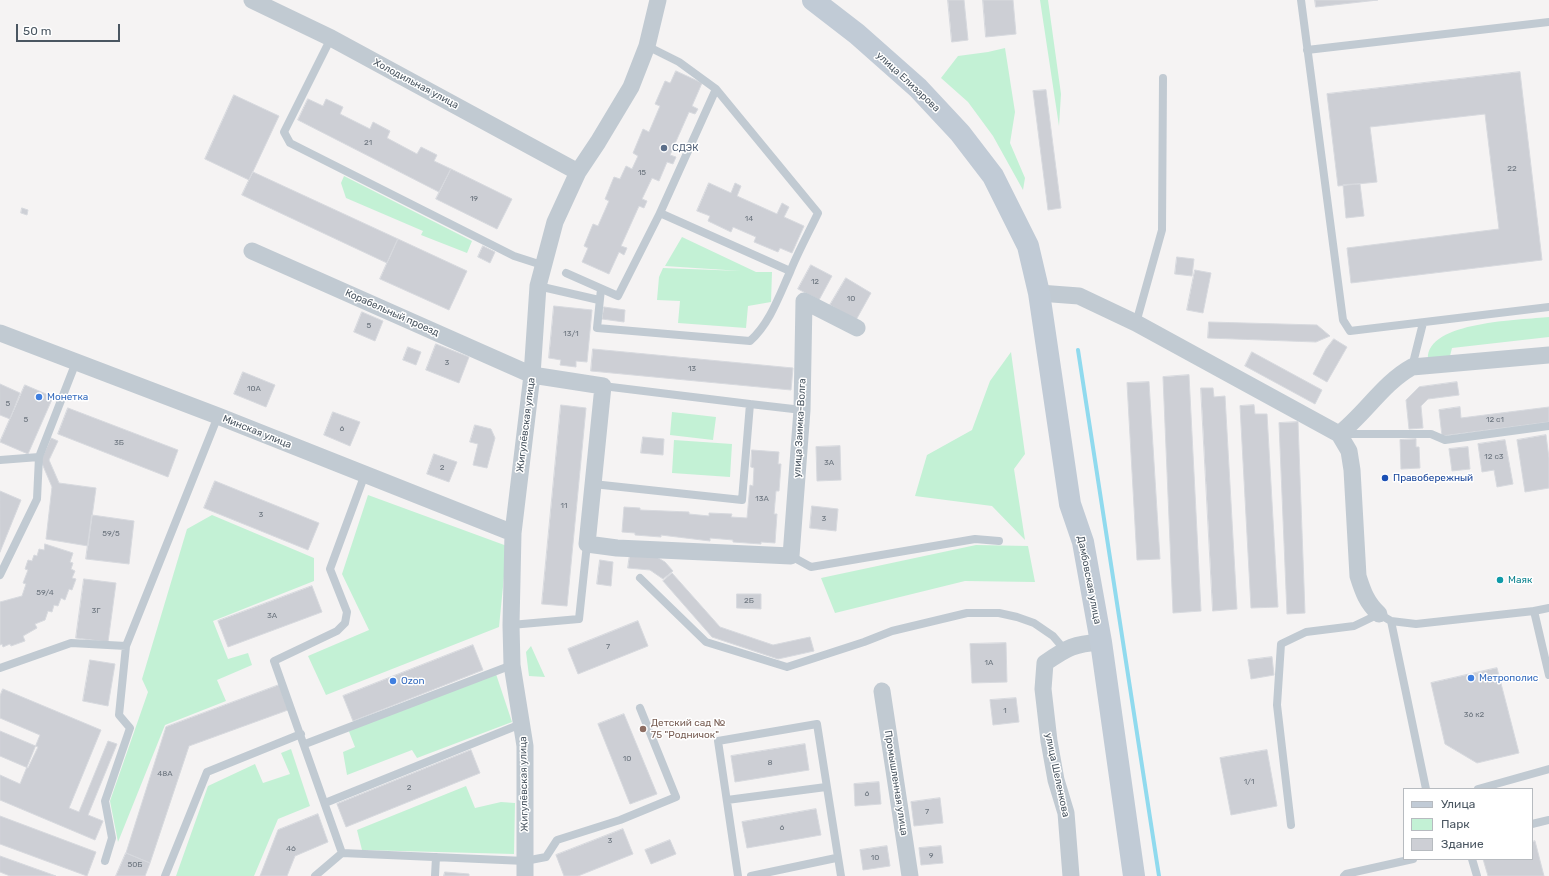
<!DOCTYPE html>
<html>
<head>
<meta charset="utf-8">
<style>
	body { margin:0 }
	#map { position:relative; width:1549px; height:876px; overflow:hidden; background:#f5f3f3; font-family:Rubik,sans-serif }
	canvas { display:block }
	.legend { position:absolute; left:1403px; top:788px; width:130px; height:72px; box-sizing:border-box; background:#fff; border:1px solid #b7bbc0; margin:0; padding:5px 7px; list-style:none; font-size:12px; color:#4a5661 }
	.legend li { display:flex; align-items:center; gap:8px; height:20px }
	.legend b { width:20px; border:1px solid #b7bbc0 }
	.scale { position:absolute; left:16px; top:24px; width:104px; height:18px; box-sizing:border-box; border:2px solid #4a5661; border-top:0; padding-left:5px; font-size:12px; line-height:14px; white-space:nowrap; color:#4a5661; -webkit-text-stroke:3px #fff; paint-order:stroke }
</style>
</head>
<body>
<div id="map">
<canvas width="1549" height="876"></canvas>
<ul class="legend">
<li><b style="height:5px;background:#c1cbd6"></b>Улица</li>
<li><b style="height:11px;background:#c3f1d5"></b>Парк</li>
<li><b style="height:11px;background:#cdcfd5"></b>Здание</li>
</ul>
<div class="scale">50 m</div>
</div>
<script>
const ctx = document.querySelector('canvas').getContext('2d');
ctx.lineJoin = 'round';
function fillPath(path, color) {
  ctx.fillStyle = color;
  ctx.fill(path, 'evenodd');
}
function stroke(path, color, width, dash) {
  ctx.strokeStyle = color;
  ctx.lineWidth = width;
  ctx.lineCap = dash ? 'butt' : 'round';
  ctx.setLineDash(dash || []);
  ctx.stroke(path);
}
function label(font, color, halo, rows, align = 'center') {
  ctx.font = font + ' Rubik,sans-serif';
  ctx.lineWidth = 3;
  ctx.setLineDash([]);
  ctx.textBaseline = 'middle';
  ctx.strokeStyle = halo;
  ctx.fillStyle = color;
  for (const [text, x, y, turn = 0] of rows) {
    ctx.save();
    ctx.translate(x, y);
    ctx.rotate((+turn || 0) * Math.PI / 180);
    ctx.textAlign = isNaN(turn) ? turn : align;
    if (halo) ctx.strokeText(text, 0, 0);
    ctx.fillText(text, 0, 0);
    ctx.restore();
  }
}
fillPath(new Path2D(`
	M1040,0H1048L1061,94L1059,126Z
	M1005,48L1015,112L1010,143L1025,178L1023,190L993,136L968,102L941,78L958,56L988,52Z
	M344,176L472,241L467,253L421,235L423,231L346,198L341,183Z
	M682,237L756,272H772L771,302L748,306L746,328L678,323L680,301L657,300L659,277L663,268L741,271L665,266Z
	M1549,317V337L1452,348L1450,356L1428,359C1426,321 1522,320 1549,317Z
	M1011,352L1025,454L1014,469L1025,540L992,506L915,496L927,455L972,430L990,381Z
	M672,412L716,417L713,440L670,435Z
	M674,440L732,444L730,477L672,473Z
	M368,495L507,546L499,627L326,695L308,656L369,630L342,574Z
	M212,515L314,558V581L213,621L228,659L248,653L252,665L217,680L226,701L165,725L118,842L110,801L148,692L142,679L187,529Z
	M976,545L1028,546L1035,582L965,581L835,613L821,578Z
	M531,646L545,677L529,676L526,652Z
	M496,674L512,722L417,758L412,750L347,775L343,752L355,747L348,729Z
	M291,749L310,806L278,819L254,876H176L208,786L255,764L263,783L290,774L281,753Z
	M466,786L475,808L501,802L515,803L514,854L362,850L357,830Z`), '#c3f1d5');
stroke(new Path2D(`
	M1078,350L1159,876`), '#90daee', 4);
const building = new Path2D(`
	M948,0H964L968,40L952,42Z
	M983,0H1013L1016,34L986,37Z
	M1315,0H1378L1316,7Z
	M676,71L702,83L692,106L698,109L695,114L689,112L670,155L676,157L673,164L667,162L659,181L652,178L642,199L647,201L644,208L639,206L621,246L627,248L624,255L619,252L609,274L582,262L588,248L584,246L593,224L598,226L609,201L605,199L614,177L620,179L626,166L632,169L638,156L633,153L643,129L649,132L660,106L655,104L665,81L670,83Z
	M1520,72L1542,260L1351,283L1347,248L1499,229L1485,114L1370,127L1377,182L1338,186L1327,94Z
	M1046,90L1061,208L1048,210L1033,91Z
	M234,95L279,116L249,180L205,159Z
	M308,99L323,106L326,99L343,107L340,114L370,129L373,122L390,131L387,138L417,154L421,147L437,155L434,161L451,169L439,192L298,120Z
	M451,169L512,199L497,229L436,199Z
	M253,172L398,239L387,263L242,195Z
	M709,183L731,193L735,183L741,186L737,196L777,214L782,203L789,207L784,217L804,226L792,253L780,248L778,252L754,242L756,237L733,227L731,232L708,221L710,216L697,211Z
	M1360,184L1364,216L1346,218L1343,185Z
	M22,208L28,210L27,215L21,213Z
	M398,239L467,271L449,310L380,279Z
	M483,246L495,252L490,263L478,257Z
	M1177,257L1194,259L1192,276L1175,274Z
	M811,265L832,276L819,300L798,289Z
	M1195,270L1211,273L1203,313L1187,310Z
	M846,278L871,293L856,320L830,305Z
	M554,306L592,310L587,362L576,361V367L560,365L561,360L549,358Z
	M604,307L625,310L624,322L602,319Z
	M362,312L383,321L375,341L354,332Z
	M1209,322L1317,325L1330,336L1316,342L1208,338Z
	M1334,339L1347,347L1327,382L1313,374L1326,349Z
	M436,344L469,357L459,383L426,370Z
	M408,347L421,352L416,365L403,360Z
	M593,349L793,368L791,390L591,371Z
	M1252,352L1322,390L1315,404L1245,366Z
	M243,372L275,385L266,407L234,394Z
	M1189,375L1201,611L1173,613L1163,377Z
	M1149,382L1160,559L1137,560L1127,383Z
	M1457,382L1459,395L1428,399L1421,406L1423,428L1409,429L1406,400L1419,387Z
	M0,384L20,393L10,419L0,415Z
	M25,385L53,397L28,454L0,442Z
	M1201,388H1213L1214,397L1225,396L1237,609L1213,611Z
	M561,405L586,408L567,606L542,604Z
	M1254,405L1255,414H1267L1278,607L1251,608L1240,406Z
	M1460,407L1461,418L1549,407V422L1442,436L1439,410Z
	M68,408L178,450L168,477L58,434Z
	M333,412L360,422L350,446L324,435Z
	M1298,422L1305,613L1287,614L1279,423Z
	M475,425L491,429L495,438L487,468L473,465L478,444L470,442Z
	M1546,435L1549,458V488L1525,492L1517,440Z
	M643,437L664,439L663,455L641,453Z
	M51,438L58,441L49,460L59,483L96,488L88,546L46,539L52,487L41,461Z
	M1416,439V447H1419L1420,468L1401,469L1400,440Z
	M1505,440L1513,484L1497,487L1494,470L1482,472L1478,444Z
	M840,446L841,480L817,481L816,447Z
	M1468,447L1470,469L1452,471L1449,449Z
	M752,450L779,452L778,464H781L779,491H776L774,514H777L775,543L761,542V544L733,542V540L710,538V541L661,535V537L635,535V533L622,532L624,507L640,508V510L689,512V514L709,516V513L732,514L731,517L747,518L750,485L753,486L754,468L751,467Z
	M434,454L457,462L449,482L427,474Z
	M215,481L319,523L308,550L204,508Z
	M0,491L21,500L0,552Z
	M812,506L838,509L836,531L810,528Z
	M92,515L134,521L129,564L86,559Z
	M45,544L73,553L70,562L73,563L71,569L75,571L72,578L76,579L72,590L69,589L65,600L61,598L58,606L54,605L52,612L48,611L45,620L35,624L37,628L23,636L25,641L11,646L10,644L3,647L2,644L0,645V602L22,596L26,584L23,583L28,570L25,569L28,560L32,561L34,555L37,556L39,549L44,550Z
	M630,554L655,556L665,562L673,571L663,579L650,570L628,568Z
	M600,560L613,562L611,586L597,584Z
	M672,573L720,627L773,645L810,637L814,651L778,659L712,637L663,581Z
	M84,579L116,583L108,642L76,638Z
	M312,586L322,612L228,647L218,621Z
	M737,594H761V609L737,608Z
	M638,621L648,646L578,674L568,649Z
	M1006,643L1007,682L972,683L970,644Z
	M473,645L483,670L353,721L343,696Z
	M1272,657L1274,675L1251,679L1248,660Z
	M90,660L115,664L108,706L83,701Z
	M1497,668L1519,753L1477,763L1445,744L1431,683Z
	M279,685L288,710L189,746L150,863L126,853L166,727Z
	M3,689L101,730L69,808L79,812L108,741L117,744L88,815L103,821L95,840L0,800V775L20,784L40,735L0,718V696Z
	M1016,698L1019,722L993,725L990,700Z
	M624,714L657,794L630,804L598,724Z
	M0,731L38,747L28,768L0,756Z
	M805,744L809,770L735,782L731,756Z
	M471,750L480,773L346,827L337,804Z
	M1267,750L1277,806L1231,815L1220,758Z
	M879,782L881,804L855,806L854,784Z
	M940,798L943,823L914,826L911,802Z
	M816,809L821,835L747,848L742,822Z
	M318,814L328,842L295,856L287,876H260L278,830Z
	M0,816L96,852L87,876L0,844Z
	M623,829L633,854L578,876H564L556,855Z
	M670,840L676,854L651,864L645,850Z
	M1535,841L1544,876H1488L1483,859H1532V842Z
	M887,846L890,866L863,870L860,850Z
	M941,846L943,863L921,865L919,848Z
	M126,853L150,863L145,876H116Z
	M0,856L56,876H10L0,872Z
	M445,872L469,874V876H444Z`);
fillPath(building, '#cdcfd5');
stroke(building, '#d7d9de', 1);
stroke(new Path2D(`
	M1301,0L1343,320L1350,331L1549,307
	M331,38L284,132L290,143L514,256L542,265
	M1307,50L1549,22
	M660,213L790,271
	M566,273L618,296L660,213L716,89L679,62L647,46
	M538,286L599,300
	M601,289L597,328L750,341C770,323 779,296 790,272C798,252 809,232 818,213L716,89
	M1136,323L1162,230L1163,78
	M1412,367L1423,323
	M603,386L750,404
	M1342,434H1431L1445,440L1549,426
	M0,460L39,457L76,362
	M593,484L742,500L750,404L802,410
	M791,556L811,567L975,539L999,541
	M0,575L37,499L39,457
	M640,578L706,642L787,667L864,642L892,631L967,613H999L1017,617L1034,623L1053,636L1064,649
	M1534,611L1549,675
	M1391,621L1426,789
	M511,625L579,619L587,544
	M0,668L71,643L126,646L218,416
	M305,744L512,665
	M1478,789L1549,769
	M727,800L826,787
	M325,803L521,724
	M1532,824L1549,820
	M1291,825L1277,705L1281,644L1306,632L1354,626L1379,614L1391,621L1416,624L1534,611L1549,608
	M342,853L274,661L337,631L345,623L347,612L330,569L365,474
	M1472,859L1477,876
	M105,861L112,838L105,801L130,728L119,715L126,646
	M165,876L207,772L301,734
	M315,876L342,853L525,861L546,857L557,840L620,820L676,797L640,708
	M435,876L436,857
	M738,876L718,741L817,724L841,876
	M751,876L836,858
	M1344,876L1346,874L1413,859`), '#c1cad2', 8);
stroke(new Path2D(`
	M252,0L331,38L578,172
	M252,251L532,375L603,386L587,544L617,548L791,556L802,410L804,301L857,328
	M1039,293L1079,296L1136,323L1339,434L1349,451L1352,470L1358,576C1363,592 1367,603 1379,614
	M0,333L218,416L513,533
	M1339,434C1365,414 1383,383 1412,367L1549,355
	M882,691L910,876
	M525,876V746L512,665L511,625L513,533L532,375L538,286L555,222L578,172L598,142L631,87L647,46L658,0
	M1071,876L1066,813L1056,780L1049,741L1043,689L1045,663C1068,647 1074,644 1101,642`), '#c1cad2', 17);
stroke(new Path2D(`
	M813,0L857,34L918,88L960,133L993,176L1028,246L1039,293L1070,504L1083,542L1101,642L1134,876`), '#c1cbd6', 22);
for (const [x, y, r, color] of [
	[664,148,4,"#5c6f8a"],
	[39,397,4,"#3f7fe0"],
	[1385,478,4,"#1a4fb4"],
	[1500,580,4,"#0f9aa8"],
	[1471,678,4,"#3f7fe0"],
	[393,681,4,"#3f7fe0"],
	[643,729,4,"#8d6e63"]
]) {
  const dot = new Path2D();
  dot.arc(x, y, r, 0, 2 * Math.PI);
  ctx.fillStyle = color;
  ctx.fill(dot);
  stroke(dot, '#fff', 1.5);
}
label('8px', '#6b747e', null, [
	["21",368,143],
	["22",1512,169],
	["15",642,173],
	["19",474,199],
	["14",749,219],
	["12",815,282],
	["10",851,299],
	["5",369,326],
	["13/1",571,334],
	["3",447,363],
	["13",692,369],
	["10А",254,389],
	["5",8,404],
	["5",26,420],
	["12 с1",1495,420],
	["6",342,429],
	["3Б",119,443],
	["12 с3",1494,457],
	["3А",829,463],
	["2",442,468],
	["13А",762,499],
	["11",564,506],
	["3",261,515],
	["3",824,519],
	["59/5",111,534],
	["59/4",45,593],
	["2Б",749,601],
	["3Г",96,611],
	["3А",272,616],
	["7",608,647],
	["1А",989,663],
	["1",1005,711],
	["36 к2",1474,715],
	["10",627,759],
	["8",770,763],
	["48А",165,774],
	["1/1",1249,782],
	["2",409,788],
	["6",867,794],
	["7",927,812],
	["6",782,828],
	["3",610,841],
	["46",291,849],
	["9",931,856],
	["10",875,858],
	["50Б",135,865]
]);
label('10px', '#4a5661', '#fff', [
	["улица Елизарова",908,82,43],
	["Холодильная улица",416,84,28],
	["Корабельный проезд",392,313,24],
	["Жигулёвская улица",526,425,-83],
	["улица Заимка-Волга",800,428,-87],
	["Минская улица",257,432,22],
	["Дамбовская улица",1089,580,79],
	["улица Шеленкова",1057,775,78],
	["Промышленная улица",896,783,81],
	["Жигулёвская улица",524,784,-91]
]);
label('10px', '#4e5e75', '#fff', [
	["СДЭК",672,148]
], 'left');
label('10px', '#366cbe', '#fff', [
	["Монетка",47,397],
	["Метрополис",1479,678],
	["Ozon",401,681]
], 'left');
label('10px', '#164399', '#fff', [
	["Правобережный",1393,478]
], 'left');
label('10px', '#0d838f', '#fff', [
	["Маяк",1508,580]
], 'left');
label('10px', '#785e54', '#fff', [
	["Детский сад №",651,723],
	["75 \"Родничок\"",651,735]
], 'left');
</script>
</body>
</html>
